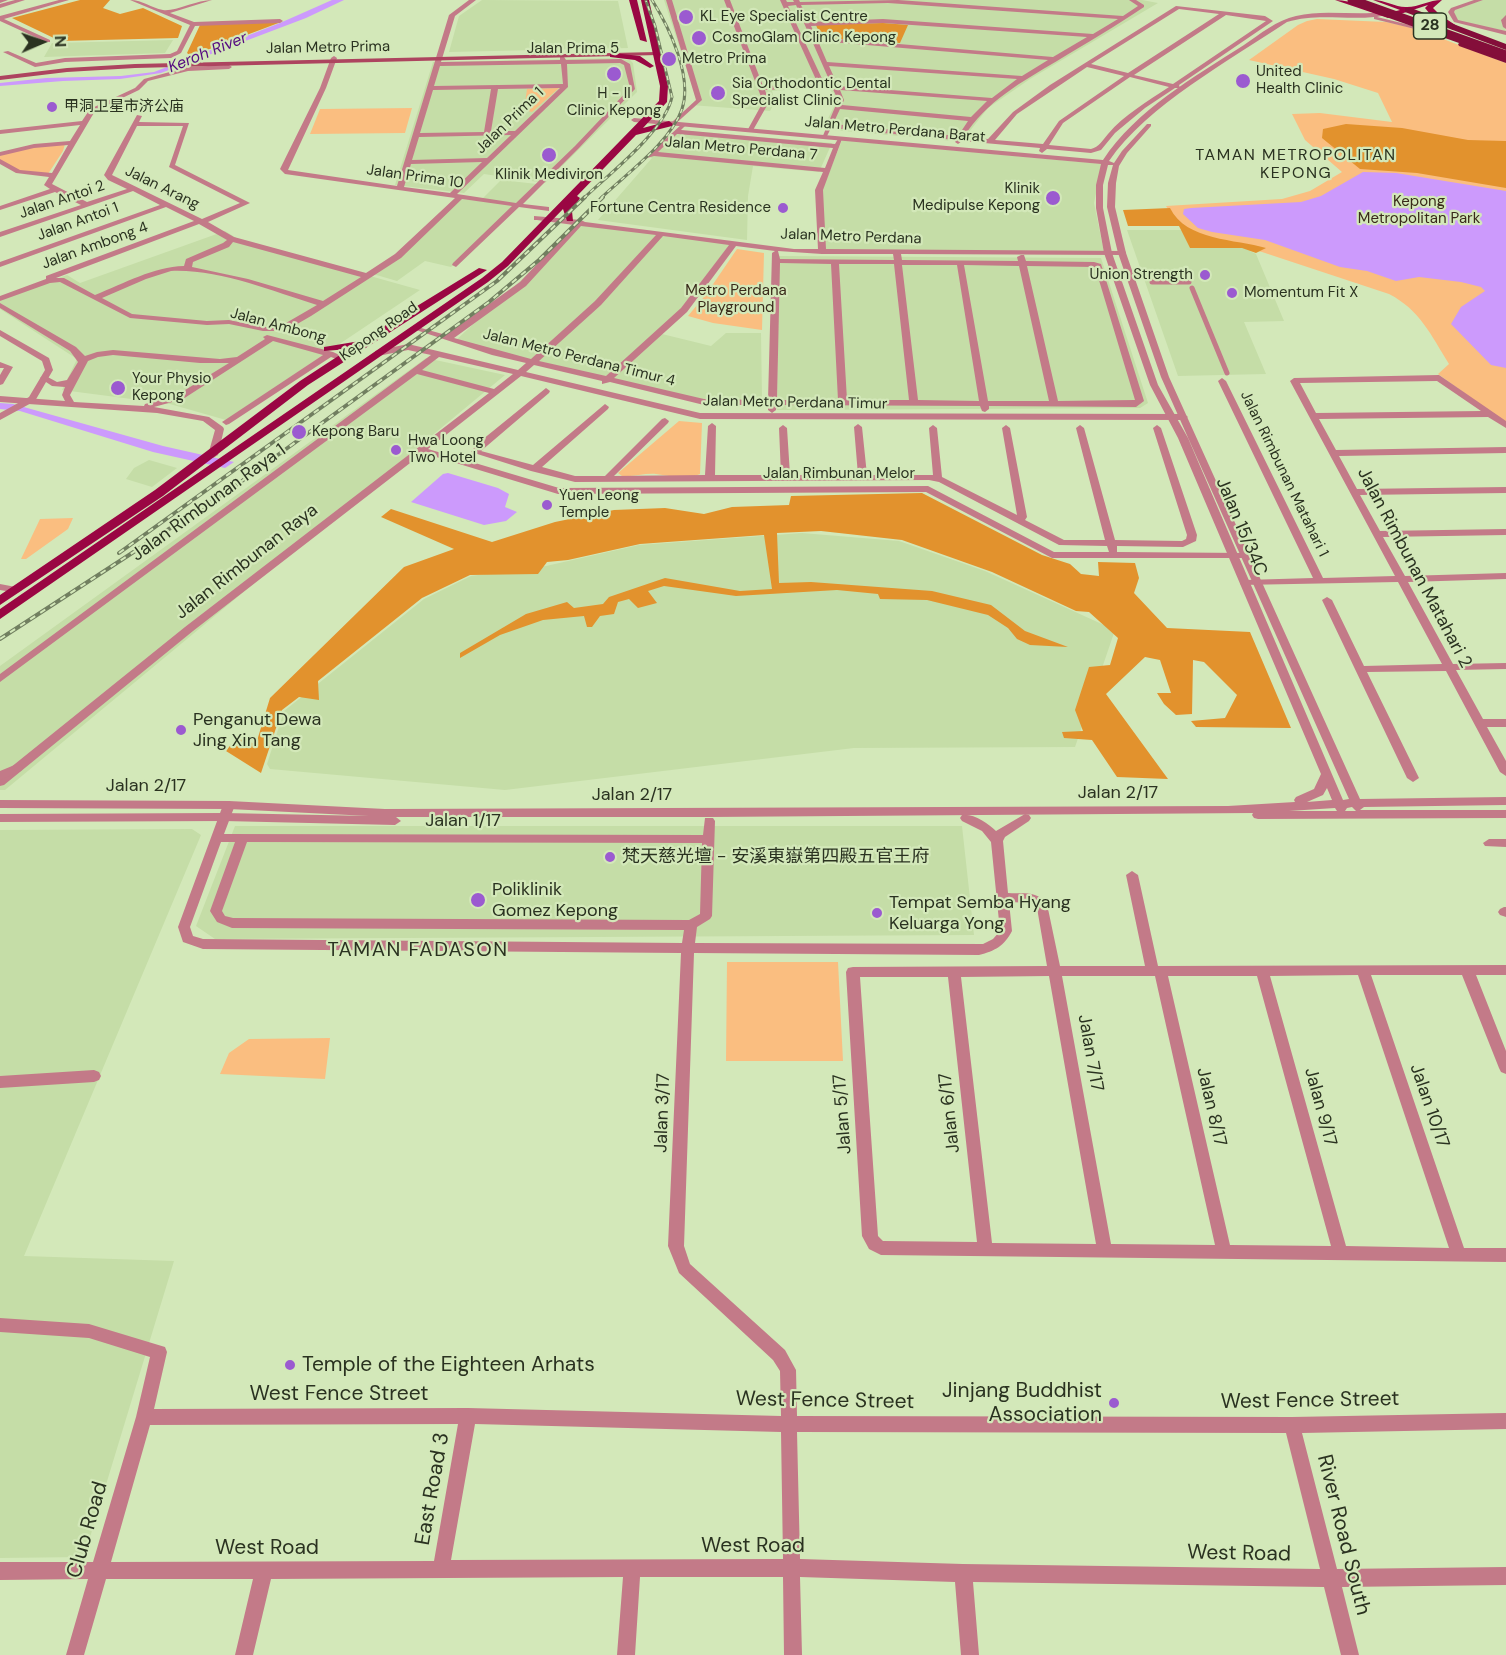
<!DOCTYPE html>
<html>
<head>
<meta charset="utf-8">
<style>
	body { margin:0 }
	#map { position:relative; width:1506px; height:1655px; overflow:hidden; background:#d3e8b9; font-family:"DM Sans",sans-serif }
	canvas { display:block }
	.north { position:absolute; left:12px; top:12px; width:60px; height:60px; -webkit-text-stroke:4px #d3e8b9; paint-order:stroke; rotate:88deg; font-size:16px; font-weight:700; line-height:24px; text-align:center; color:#2a3220 }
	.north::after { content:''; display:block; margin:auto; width:21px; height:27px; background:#2a3220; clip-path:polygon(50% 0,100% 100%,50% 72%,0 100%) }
</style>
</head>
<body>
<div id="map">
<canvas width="1506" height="1655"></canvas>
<div class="north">N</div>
</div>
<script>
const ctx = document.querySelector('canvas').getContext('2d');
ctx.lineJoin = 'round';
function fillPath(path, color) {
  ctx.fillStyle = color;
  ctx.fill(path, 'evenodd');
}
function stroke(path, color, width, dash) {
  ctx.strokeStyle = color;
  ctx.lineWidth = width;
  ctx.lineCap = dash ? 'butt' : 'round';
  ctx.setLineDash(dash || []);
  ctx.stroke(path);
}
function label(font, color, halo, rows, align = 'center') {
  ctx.font = font + ' "DM Sans","Noto Sans SC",sans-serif';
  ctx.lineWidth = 4.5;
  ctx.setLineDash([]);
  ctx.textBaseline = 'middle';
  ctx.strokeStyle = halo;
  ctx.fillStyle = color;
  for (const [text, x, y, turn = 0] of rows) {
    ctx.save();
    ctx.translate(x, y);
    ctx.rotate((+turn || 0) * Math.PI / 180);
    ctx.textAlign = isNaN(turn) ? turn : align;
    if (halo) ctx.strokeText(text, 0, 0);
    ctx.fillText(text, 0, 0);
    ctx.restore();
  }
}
fillPath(new Path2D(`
	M482,0L618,1L628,48L449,52L459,16Z
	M664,0H1142L1158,3L1030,79L988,108L965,137L964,142L823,129L836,102L829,87L772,91L775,102L770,111L691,105L697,101Z
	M1483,0H1506V16L1502,19L1506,31L1458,21L1453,12L1455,9Z
	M173,40L165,53L44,57L52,43Z
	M613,58L630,60L633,63L637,92L545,183L484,174L464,193L395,185L433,62Z
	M678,130L832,143L819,172L753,166L748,196L747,240L598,220L652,158L649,157Z
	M842,140L1102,164L1094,203L1104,252L825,251L822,191Z
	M501,180L537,184L451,267L425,261L397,281L373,274L461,199L480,201Z
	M578,224L730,244L662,334L711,346L726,333H761L762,400L696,399L455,341L519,282Z
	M1127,230H1181L1190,248H1244L1256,254L1284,321L1244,322L1266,374L1178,376Z
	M225,231L238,239L420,290L226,420L170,404L62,390L77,359L0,309V300L67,275L80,283Z
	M779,256L1101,258L1148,403L1140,408L777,410Z
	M426,358L505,375L5,790H0V666Z
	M149,460L177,468L152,487L126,479L134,468Z
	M802,533L899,541L985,571L1115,630L1075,747L854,748L505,790L270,769L267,764L284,711L424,599L471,576L546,566L639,545Z
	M235,826H962L974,935L215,939L196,926Z
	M192,829L201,835L24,1256L174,1261L84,1557L0,1558V830Z`), '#c5dda7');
fillPath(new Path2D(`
	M1317,19L1386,22L1417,29L1506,63V423L1438,374L1449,364C1431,335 1420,310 1389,294L1262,252L1193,234L1179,225L1166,206L1282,199L1310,191L1342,172L1305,140L1292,114L1320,113L1392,122L1378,93L1334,79L1249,60L1298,25L1307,21Z
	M559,88L532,112L524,110L527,89Z
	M412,108L405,133L310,134L320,109Z
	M65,144L63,151L48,174L18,172L0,161V154L24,148Z
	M737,249L764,253L762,330L713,323L688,316L707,293Z
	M679,421L702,423L700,474C687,480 670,476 656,474C645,473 633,477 622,476L618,473Z
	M73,518L68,529L26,559H21L40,519Z
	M727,962H838L843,1061H726Z
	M330,1038L325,1079L220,1074L229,1053L249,1039Z`), '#fabe80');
fillPath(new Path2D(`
	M80,0H110L103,8L120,14L143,8L182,26L178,38L60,41L12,18Z
	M281,22L191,56L187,53L200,25Z
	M883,23L908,25L900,43L821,38L816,25Z
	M1346,124L1402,128L1468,140L1506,141V188L1417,173L1360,169L1322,138L1323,129Z
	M1170,208C1186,241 1236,239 1266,248L1256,253L1242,248H1190L1179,226H1128L1123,210Z
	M922,493L1042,555L1070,564L1081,574L1099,576L1098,562L1135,563L1139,578L1134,593L1167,628L1250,632L1291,728L1196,727L1191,721L1225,718L1237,695L1204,662L1193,660L1192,714L1176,715L1164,704L1157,693H1171L1160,660L1145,657L1106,694L1168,779L1117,777L1092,740L1064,738L1062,732L1083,731L1075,710L1089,667L1110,665L1118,638L1089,612L1076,611L992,572L902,540L821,531L777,533L779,583L811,582L932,591L991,605L1025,631L1068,647L1030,645L1017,639L1008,628L988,615L927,600L880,599L878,594L837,590L736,596L664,586L648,591L657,603L638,608L629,599L618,602L614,614L600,616L592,627H587L584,616L543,620L500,635L460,658V653L526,614L567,602L574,608L603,604L609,597L665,578L740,591L772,589L764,535L640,544L568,560L547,562L538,574L470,575L422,598L318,681L319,700L299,697L282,710L261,773L226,751L236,738L256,744L270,698L404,567L454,549L381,517L391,509L492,542L555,522L614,510L665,508L704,514L732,507L789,505L791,496Z`), '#e2922d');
fillPath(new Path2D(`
	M332,0H344L306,18L161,73L120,79L63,81L0,86V83L46,78L121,76L154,72L280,23Z
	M1363,172L1396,173L1506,191V368L1491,365L1451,324L1461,307L1485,291L1481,287L1461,282L1419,277L1396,281L1367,271L1340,267L1265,240L1212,232L1198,228L1183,214L1184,209L1191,208L1301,202L1321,196Z
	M0,403L13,404L163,446L234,462L225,468L153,452L20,411L0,409Z
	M448,473L498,488L509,494L505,507L517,512L506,521L484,525L411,502L443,474Z`), '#cc9afc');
stroke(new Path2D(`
	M1152,282H1189
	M1192,288L1227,373`), '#c37a88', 5);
fillPath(new Path2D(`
	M15,0H25L0,8V4Z
	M59,0H69L4,19L50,40V42H46L0,21V16Z
	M130,0C143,0 151,8 163,10C174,12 197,0 212,0L170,13L194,22L280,19L283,21L280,23L195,26L181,53L171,58L65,62L35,67L3,52L8,51L36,63L65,58L170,54L177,51L190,25Z
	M469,0H476L455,16L441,62L560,60V57L563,55L566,60L621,59L630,64L635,89L579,148L523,204L549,207V211L519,207L456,267L452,265L453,263L512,206L462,199L401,258L311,316L292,327L278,331H263L229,324L207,325L130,318L60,282L50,283L0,301V296L46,279V276L194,221L166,207L0,267V262L160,205L133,191L0,237V232L81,205L55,192L0,210V206L50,189L44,185L49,177L16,173L0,164V159L20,170L52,173L68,145L34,148L0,156V152L34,144L70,141L80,125L0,134V130L82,121L90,109L135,88L144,79L188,67L229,65L232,67L229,69L188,71L148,81L139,90L95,111L52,184L87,202L127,189L108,180L104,175L137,115L142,116L139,122L189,123L175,165L250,203L208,222L234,237L366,273L395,254L455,198L285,174L280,169L320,88L331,58L334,56L337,58L326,88L288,170L397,186L449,15ZM620,63L624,65L630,88L575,146L516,203L457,194L568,87L567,64ZM561,64L563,84L434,86L440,66ZM560,88L515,131H491L498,89ZM491,89L484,132L420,133L433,90ZM137,126H183L169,167L240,203L202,219L114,176L112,175ZM511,135L487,158L412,160L419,137ZM482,162L450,193L404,187L411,164ZM199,224L227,240L223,243L186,259L184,266C153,267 125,283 95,295L64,278H56ZM233,242L361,277L323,301L248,279L192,267L193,262L229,247ZM171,271C220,269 271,291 317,305L286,323L277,327H263L229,320L207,321L132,314L102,298L146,279Z
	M666,0H672L702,100L673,126L670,124L671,123L696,100Z
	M724,0H730L763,86L818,84L780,0H786L787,2H794L793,0H799L800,2L898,0L1123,16L1138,6L1129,0H1136L1144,5V7C1116,26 1085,44 1057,61C1023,81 985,102 964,137L988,139L1013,112L1050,85L1176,6L1265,16L1273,21L1179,85L1180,88H1175L1145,108L1115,133L1101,150L1091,153L1047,149L1042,153L1039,151L1040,148L962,141L958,144L955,142L956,140L831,128L826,138H822L838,100L831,85L828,87L765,90L769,102L752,132H748L747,131L763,102ZM888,3L1118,19L1093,34L883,19L809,22L801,5ZM796,5L831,84L824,83L788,6ZM1179,9L1219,14L1128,73L1091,64ZM1226,15L1266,21L1173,84L1134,75ZM883,23L1087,37L1053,57L816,37L811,26ZM818,41L1048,60L1022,76L827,62ZM829,66L1017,79L992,98L838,86ZM1087,67L1124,76L1059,121L1043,144L995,140L1017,114ZM1130,77L1169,87C1148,101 1124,115 1108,134C1103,140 1099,147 1091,149L1049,145L1063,123ZM840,90L987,101L971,117L842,105L844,100ZM840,109L968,121L958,136L833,124Z
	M1474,0H1483L1455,10L1454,12L1458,20L1506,31V35L1454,22L1448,12L1451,8Z
	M1506,15V29L1503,27L1501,20Z
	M682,124L685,126L681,130L835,144L838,139H842L823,190L826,249L1125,251L1126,253L1122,255L901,254L902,260L1018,261L1017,257L1021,255H1024L1026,261L1094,262L1101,264L1144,401L1136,407L989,406V409L985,412L982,411L980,406L777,405L776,410L772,413L768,410V405H704L610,382L602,384V381L534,365L526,372L700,413L1184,414L1188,417L1184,420L700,419L521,376L428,449L559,488L928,486L1054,552H1109L1107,546L1059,545L939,482L929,480L575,482L531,471L471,452L477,444L546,388L550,391L549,393L481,451L533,465L605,404L609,407L608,409L542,467L575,476H605L662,419L665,418L669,421L668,423L614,476L705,475L708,426L712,423L716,426L715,475H781L779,428L783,425L787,428L790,475H858L854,427L858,424L862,427L867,475H933L929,428L933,425L937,428L942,477L1017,515L1002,428L1006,425L1010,428L1027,517L1025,520L1064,540H1105L1076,428L1080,425L1084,428L1115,540L1182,541L1186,539L1187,535L1153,428L1157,425L1161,428L1197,535L1196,541L1183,547L1117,546V552L1247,553L1251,554V558H1052L926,492L558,494L423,453L193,631L4,785L0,786V776L185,627L489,393L417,374L0,682V674L431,355L408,350L378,356L375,355V351L408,344L518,370L526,363L492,355L410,328L414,326L446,335L520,282L574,225L537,220H534V216L581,220L585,222L794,249H818L815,190L823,172L654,156L647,158V156ZM677,134H678L833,148L825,168L658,152ZM581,226L656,235L595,301L531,359L454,338L526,286ZM663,236L729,245L681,308L606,376L539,361L601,305ZM736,246L775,251L772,253L768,400L704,399L614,378L687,312ZM778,251L822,254H893L894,260L780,259ZM780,263L831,264L838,400H777ZM839,264H894L909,400H847ZM902,265H957L979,401L918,400ZM964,265L1019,266L1049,401H988ZM1027,266L1095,267L1135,400L1058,401ZM439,357L513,374L494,389L422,370Z
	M0,303L76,347L85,356L97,352L113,350L220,359L237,357L265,339L263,337L267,335L333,352L346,358L342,361L331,357L229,424L226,425L222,422L323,355L273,341L183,399L154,407L209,417L223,427L224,429L218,455L213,458L208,455L215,430L203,421L157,413L0,402V396L65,401L62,395L65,387L52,386L40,378L44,375L57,382L67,380L78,362L70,351L0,308ZM113,355L200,363H229L177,395L145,404L144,406L74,402L70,395L88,361L98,357Z
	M0,362L13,367L3,384L0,385V375L4,368H0Z
	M1439,375L1506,421V428L1488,417L1319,419L1336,450L1506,447V453L1339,456L1357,489L1506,487V493L1360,495L1380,531L1506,529V535L1383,537L1405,576L1506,573V579L1408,582L1453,664L1506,663V669L1456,670L1483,719H1506V727H1487L1506,761V776L1500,772L1446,671L1367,672L1419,778L1413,782L1407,778L1322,600L1327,597L1332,600L1364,666L1442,664L1398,582L1241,585L1240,583L1245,580L1313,578L1218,381L1222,378L1226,381L1323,578L1395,576L1290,381L1294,378ZM1437,381L1481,411L1316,413L1300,383Z
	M0,584L21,588L22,590L17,593L0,590Z
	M229,801L235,805L224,834L703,835L705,818H713L715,821L712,916L710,919L697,927L695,943L983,944L993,939L1000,931L991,842L982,831L962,821L960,818L962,815C973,813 988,823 996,831L1025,814L1029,815L1031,818L1029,821L1005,837L1003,841L1008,893C1025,894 1036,890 1047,904L1060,966H1145L1126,875L1132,871L1138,875L1158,966L1506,965V975H1476L1506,1051V1074L1501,1072L1499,1068L1462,975H1371L1464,1248H1506V1262L881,1255L869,1249L862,1236L846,972L848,968L853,967L1047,966L1037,908L1033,903L1009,902L1012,931C1004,946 995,951 979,955L694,953L684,1246L690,1264L785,1350L796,1370L797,1416L1292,1417L1506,1413V1429L1302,1433L1337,1569L1506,1567V1585L1342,1587L1359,1655H1341L1324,1587L973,1582L979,1655H961L955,1582L800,1577L802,1655H784L783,1577H640L635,1655H617L623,1577L271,1579L253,1655H235L253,1579H106L84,1655H66L88,1579L0,1580V1562H93L136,1417L150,1357L89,1338L0,1332V1318L89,1324L165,1347L167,1352L154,1409L468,1408L781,1416L780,1371L773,1360L679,1273L668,1246L681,953L203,949L183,942L178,927L223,805ZM221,842H235L210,911L217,922L232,928L684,930L682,943L203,939L193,936L190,927ZM247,842L702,843L700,914L689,920L233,918L225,916L222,911ZM1358,975L1449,1248L1346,1246L1270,976ZM1049,976L1096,1244L992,1243L961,977ZM1062,976H1155L1215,1245L1111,1244ZM1168,976H1257L1331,1246L1230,1245ZM860,977H948L977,1242L883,1241L878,1236ZM458,1424L434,1561L111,1562L150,1425ZM475,1424L781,1432L783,1559L451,1560ZM797,1432L1286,1433L1320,1569L963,1564L800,1559Z
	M1489,839H1506V847L1485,846L1483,843Z
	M1504,907H1506V917L1500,915L1498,912L1500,909Z
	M94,1070L99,1072L101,1076L99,1080L94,1082L0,1088V1076Z`), '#c37a88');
fillPath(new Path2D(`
	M0,0H8L0,3Z
	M1383,12L1385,15L1377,17L1426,29L1423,31L1374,19V17C1344,20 1316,13 1287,22C1232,59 1146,106 1109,161L1114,163L1122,151L1147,124H1151V126L1127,153L1119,166L1116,183L1115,207L1126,253L1169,377L1360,799L1506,797V805L1364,807L1360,810H1506V818L1258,819L1254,818L1252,815L1253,813L709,817H396L401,821L395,825L224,821L0,822V814L224,813L369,816L229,809L0,808V800L229,801L385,809L1228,806L1295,802L1294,800L1296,797L1314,789L1321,774L1178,438L1150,385L1104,253L1096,208V185L1101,164L634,122L631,120L634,118L1103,160C1136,110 1194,77 1244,45C1260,34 1277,20 1296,16C1324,9 1354,16 1383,12ZM1108,165H1113L1108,183L1107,207L1118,253L1161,377L1349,799L1343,800L1188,438L1158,385L1112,253L1103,208V185ZM1327,788L1332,800L1307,802L1323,795ZM1352,807L1356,811H1345L1347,808ZM1335,808L1337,811H1289Z
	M0,330L49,358L53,370L35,401L0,420V413L29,397L45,370L42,361L0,336Z
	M17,764L21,765L23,768L21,771L0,780V771Z`), '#c37a88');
fillPath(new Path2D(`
	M656,52L658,55L135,68L67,72L0,80V76L67,68L135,64Z`), '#ad445f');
fillPath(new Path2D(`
	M629,0H637L647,42L640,40Z
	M641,0H649L668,86L667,102L643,128L669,121L673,124L672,126L636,135L577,196L580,198L572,211L573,221H567L563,209L508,266L488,282L0,619V609L482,278L502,262L659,101L660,86Z
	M1335,0C1358,0 1378,17 1400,10L1373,0C1385,0 1397,8 1407,7C1419,7 1429,0 1442,0L1433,8L1440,15L1460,28L1453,30L1434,19L1425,8L1428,5L1388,18Z
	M613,53L640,56L654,66L650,68L635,60L610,57V53Z
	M479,268L487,270L308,385L163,496L0,605V595L155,490L300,381L349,349L324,351V347L360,341Z`), '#9a0643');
fillPath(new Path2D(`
	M1405,8H1411L1506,44V50L1405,12Z
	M1462,41L1506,57V63L1459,46L1458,44Z`), '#840e3a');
const railFar1 = new Path2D(`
	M584,198C609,174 665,131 672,97L655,26L646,1
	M601,198C626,174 671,142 682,109C693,77 669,27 652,0`);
const rail = new Path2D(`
	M119,553L497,281L585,197
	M0,639L235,486L489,302L539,260L603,197`);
stroke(railFar1, '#717f60', 3);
stroke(rail, '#717f60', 4);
stroke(railFar1, '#d3e8b9', 1.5, [4.5]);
stroke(rail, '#d3e8b9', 2, [6]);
stroke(new Path2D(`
	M1352,0L1506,55`), '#840e3a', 9);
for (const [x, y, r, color] of [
	[686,17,8,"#9b5ad0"],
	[699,38,8,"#9b5ad0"],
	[669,59,8,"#9b5ad0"],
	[614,74,8,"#9b5ad0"],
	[1243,81,8,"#9b5ad0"],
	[718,93,8,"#9b5ad0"],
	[52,107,6,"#9b5ad0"],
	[549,155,8,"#9b5ad0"],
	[1053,198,8,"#9b5ad0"],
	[783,208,6,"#9b5ad0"],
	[1205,275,6,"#9b5ad0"],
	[1232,293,6,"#9b5ad0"],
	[118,388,8,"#9b5ad0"],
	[299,432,8,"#9b5ad0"],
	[396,450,6,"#9b5ad0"],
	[547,505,6,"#9b5ad0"],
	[181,730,6,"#9b5ad0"],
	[610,857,6,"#9b5ad0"],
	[478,900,8,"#9b5ad0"],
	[877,913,6,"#9b5ad0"],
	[290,1365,6,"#9b5ad0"],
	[1114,1403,6,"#9b5ad0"]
]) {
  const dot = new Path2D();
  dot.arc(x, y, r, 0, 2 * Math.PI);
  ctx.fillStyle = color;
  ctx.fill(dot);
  stroke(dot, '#d3e8b9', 2);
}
label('15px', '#2a3220', '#d3e8b9', [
	["KL Eye Specialist Centre",700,17],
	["CosmoGlam Clinic Kepong",712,38],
	["Metro Prima",682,59],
	["United",1256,72],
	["Health Clinic",1256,89],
	["Sia Orthodontic Dental",732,84],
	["Specialist Clinic",732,101],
	["H - II",614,94,"center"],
	["Clinic Kepong",614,111,"center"],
	["甲洞卫星市济公庙",64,107],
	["Klinik Mediviron",549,175,"center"],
	["Klinik",1040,189,"right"],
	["Medipulse Kepong",1040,206,"right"],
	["Fortune Centra Residence",771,208,"right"],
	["Union Strength",1193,275,"right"],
	["Momentum Fit X",1244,293],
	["Your Physio",132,379],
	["Kepong",132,396],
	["Kepong Baru",312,432],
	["Hwa Loong",408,441],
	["Two Hotel",408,458],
	["Yuen Leong",559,496],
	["Temple",559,513]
], 'left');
label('15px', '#2a3220', '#d3e8b9', [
	["Jalan Metro Prima",328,48,-1],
	["Jalan Prima 5",573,49],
	["Jalan Prima 1",510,121,-44],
	["Jalan Metro Perdana Barat",895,130,5],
	["Jalan Metro Perdana 7",741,149,5],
	["Jalan Prima 10",415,177,8],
	["Jalan Arang",162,188,26],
	["Jalan Antoi 2",62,200,-19],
	["Jalan Antoi 1",78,222,-20],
	["Jalan Metro Perdana",851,237,2],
	["Jalan Ambong 4",95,246,-20],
	["Jalan Ambong",278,326,15],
	["Kepong Road",379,332,-35],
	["Jalan Metro Perdana Timur 4",579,358,14],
	["Jalan Metro Perdana Timur",795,403,1],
	["Jalan Rimbunan Melor",839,474],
	["Jalan Rimbunan Matahari 1",1284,474,64]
]);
label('15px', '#392a1a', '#d3e8b9', [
	["Kepong",1419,202],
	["Metropolitan Park",1419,219],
	["Metro Perdana",736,291],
	["Playground",736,308]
]);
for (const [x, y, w] of [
	[1430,26,33]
]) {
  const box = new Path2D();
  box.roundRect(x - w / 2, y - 13, w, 26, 4.5);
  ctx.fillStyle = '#d3e8b9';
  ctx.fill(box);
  stroke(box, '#2a3220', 1.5);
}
label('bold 16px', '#2a3220', null, [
	["28",1430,26]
]);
label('italic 16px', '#550a81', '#d3e8b9', [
	["Keroh River",208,53,-22]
]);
ctx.letterSpacing = '1.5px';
label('16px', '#2a3220', '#d3e8b9', [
	["TAMAN METROPOLITAN",1296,156],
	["KEPONG",1296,174]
]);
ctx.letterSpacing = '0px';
label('18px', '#2a3220', '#d3e8b9', [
	["Jalan Rimbunan Raya 1",209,503,-36],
	["Jalan 15/34C",1241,527,67],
	["Jalan Rimbunan Raya",247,562,-38],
	["Jalan Rimbunan Matahari 2",1414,568,62],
	["Jalan 2/17",146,786],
	["Jalan 2/17",1118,793],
	["Jalan 2/17",632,795],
	["Jalan 1/17",463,821],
	["Jalan 7/17",1090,1053,80],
	["Jalan 10/17",1429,1106,71],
	["Jalan 8/17",1211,1107,77],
	["Jalan 9/17",1320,1107,75],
	["Jalan 3/17",663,1113,-88],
	["Jalan 6/17",950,1113,-96],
	["Jalan 5/17",843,1114,-94]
]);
label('18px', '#2a3220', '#d3e8b9', [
	["Penganut Dewa",193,720],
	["Jing Xin Tang",193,741],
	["梵天慈光壇 - 安溪東嶽第四殿五官王府",622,857],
	["Poliklinik",492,890],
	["Gomez Kepong",492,911],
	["Tempat Semba Hyang",889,903],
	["Keluarga Yong",889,924]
], 'left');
ctx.letterSpacing = '1.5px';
label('20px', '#2a3220', '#d3e8b9', [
	["TAMAN FADASON",418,951]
]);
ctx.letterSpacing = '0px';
label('21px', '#2a3220', '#d3e8b9', [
	["Temple of the Eighteen Arhats",302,1365],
	["Jinjang Buddhist",1102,1391,"right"],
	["Association",1102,1415,"right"]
], 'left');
label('21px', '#2a3220', '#d3e8b9', [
	["West Fence Street",339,1394],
	["West Fence Street",825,1401,1],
	["West Fence Street",1310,1401,-1],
	["East Road 3",433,1489,-80],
	["Club Road",88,1530,-74],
	["River Road South",1343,1535,76],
	["West Road",753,1546],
	["West Road",267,1548],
	["West Road",1239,1554,1]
]);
</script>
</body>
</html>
